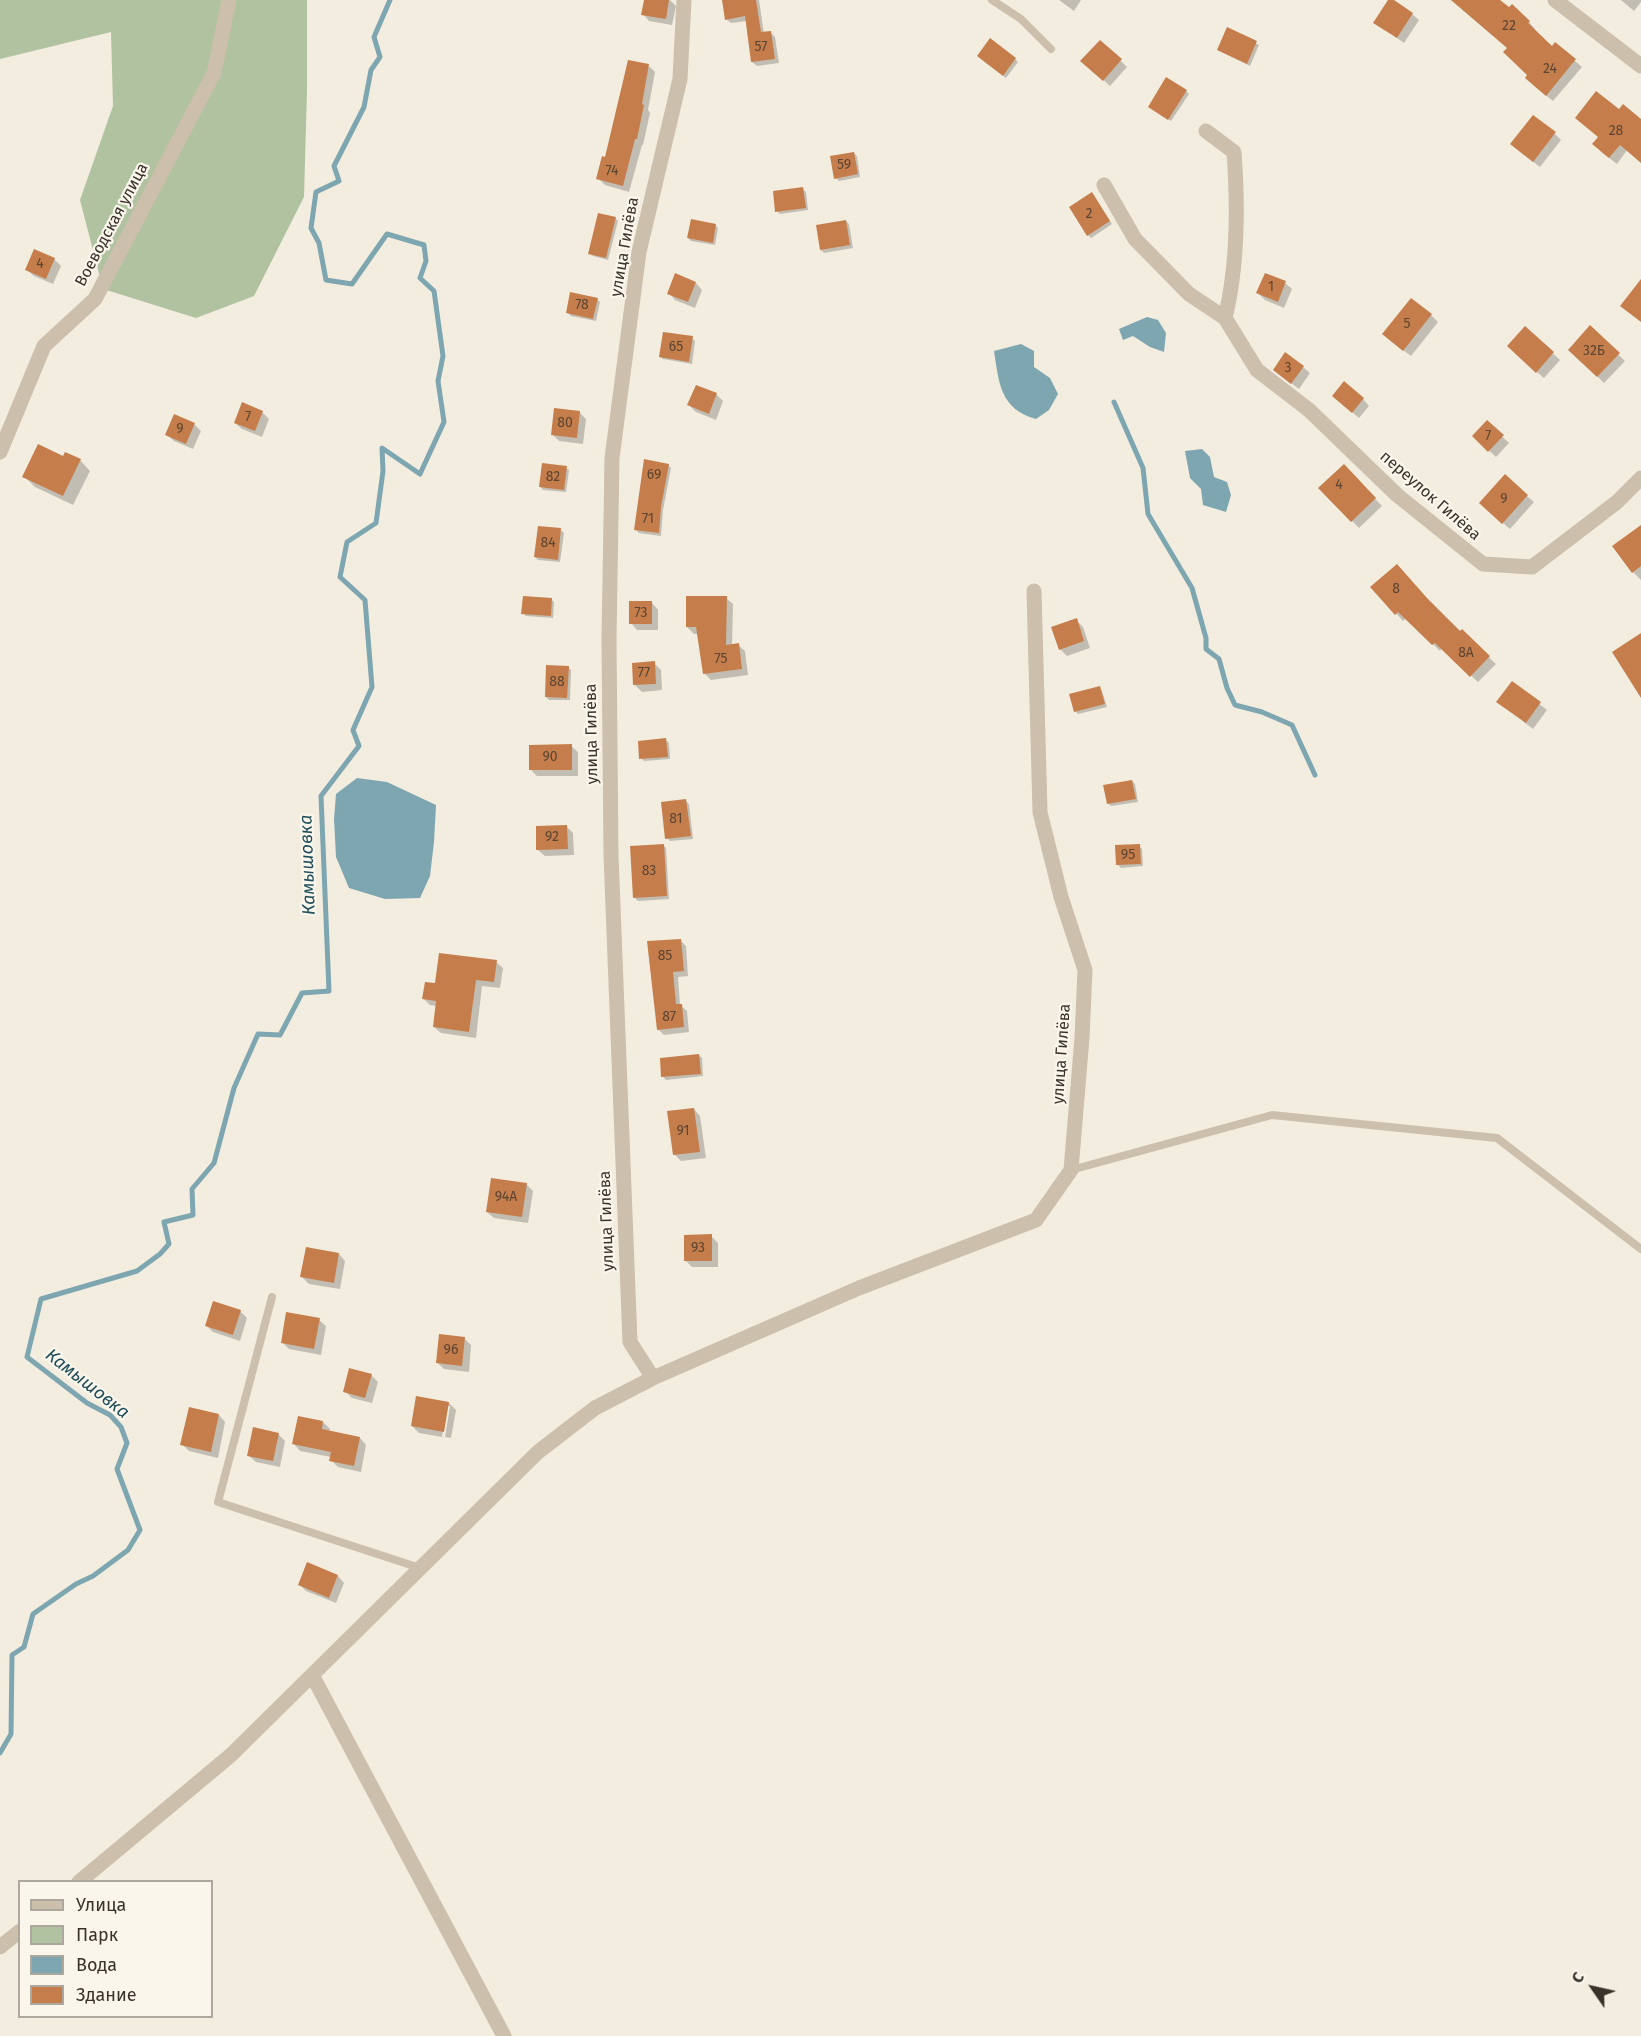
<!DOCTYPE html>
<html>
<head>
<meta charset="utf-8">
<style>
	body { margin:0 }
	#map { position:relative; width:1641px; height:2036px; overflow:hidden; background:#f3ede0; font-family:"Fira Sans",sans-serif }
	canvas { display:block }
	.legend { position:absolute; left:18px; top:1880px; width:195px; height:138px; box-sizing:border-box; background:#faf6ec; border:2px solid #ada89e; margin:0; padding:8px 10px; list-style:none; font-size:18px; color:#39322a }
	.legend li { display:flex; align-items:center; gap:12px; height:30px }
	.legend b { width:30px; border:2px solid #ada89e }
	.north { position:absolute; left:1563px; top:1958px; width:60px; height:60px; -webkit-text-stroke:4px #faf6ec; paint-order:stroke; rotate:304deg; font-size:16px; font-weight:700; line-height:24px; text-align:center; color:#39322a }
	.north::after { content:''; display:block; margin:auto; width:21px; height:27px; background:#39322a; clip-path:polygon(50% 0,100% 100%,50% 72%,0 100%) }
</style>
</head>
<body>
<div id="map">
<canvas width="1641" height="2036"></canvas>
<ul class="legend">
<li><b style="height:8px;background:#ccbfab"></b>Улица</li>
<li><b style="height:16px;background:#b0c29f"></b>Парк</li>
<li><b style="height:16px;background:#7ea6b0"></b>Вода</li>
<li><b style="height:16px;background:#c57e4b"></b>Здание</li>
</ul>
<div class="north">С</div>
</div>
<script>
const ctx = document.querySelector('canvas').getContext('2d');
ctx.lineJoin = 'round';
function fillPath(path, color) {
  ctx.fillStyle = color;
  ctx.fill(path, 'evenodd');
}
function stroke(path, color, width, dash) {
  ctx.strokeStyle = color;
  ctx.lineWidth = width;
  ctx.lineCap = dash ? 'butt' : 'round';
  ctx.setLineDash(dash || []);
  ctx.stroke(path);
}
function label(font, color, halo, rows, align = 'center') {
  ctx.font = font + ' "Fira Sans",sans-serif';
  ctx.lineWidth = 4.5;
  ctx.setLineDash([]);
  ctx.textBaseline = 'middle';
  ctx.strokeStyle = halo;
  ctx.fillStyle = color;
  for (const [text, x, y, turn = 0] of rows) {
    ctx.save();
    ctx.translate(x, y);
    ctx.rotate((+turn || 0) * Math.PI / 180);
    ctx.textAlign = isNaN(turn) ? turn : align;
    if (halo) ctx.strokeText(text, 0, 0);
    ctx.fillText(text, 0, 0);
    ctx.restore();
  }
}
fillPath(new Path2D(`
	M0,0H307V90L304,197L254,296L196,318L103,289L80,200L113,106L111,32L0,59Z`), '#b0c29f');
fillPath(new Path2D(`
	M1147,317L1158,320L1166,333L1164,352L1150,347L1133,336L1123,340L1119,329Z
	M1021,344L1034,351V367L1050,378L1058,394L1049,410L1036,419C1000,409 999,383 994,351Z
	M1202,449L1210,457L1214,477L1227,482L1231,495L1226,512L1203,505L1201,489L1190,478L1185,451Z
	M357,778L387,782L436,805L434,842L430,876L420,898L385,899L349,888L336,857L334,819L336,794Z`), '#7ea6b0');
fillPath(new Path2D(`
	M645,0H670L676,6L672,25L649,21L643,14Z
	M724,0H759L764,34L771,33L775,37L779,63L757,66L752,62L747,21L731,23L726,19Z
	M1059,0H1081L1074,11Z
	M1389,0L1412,14L1419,20L1404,43L1375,22Z
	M1451,0H1498L1529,22L1535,29L1534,30L1552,48L1555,44L1582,67L1553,101L1533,85L1529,75L1509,49Z
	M1621,0H1641V2L1634,11Z
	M1228,29L1259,45L1250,66L1218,50Z
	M981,59H1015L1018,62L1006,78Z
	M1121,61L1127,67L1110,86L1089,67Z
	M649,66L655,72L648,110L650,113L643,145H642L629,192L605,185L598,178Z
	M1186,91L1189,94L1171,121L1152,109Z
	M1620,111L1641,121V162L1627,150L1617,164L1600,151L1599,137L1577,118Z
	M1555,134L1561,140L1540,167L1519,151Z
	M854,153L857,156L860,177L839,181L836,178Z
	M803,189L806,192L808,210L780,214L777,211Z
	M1094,197L1112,224L1091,238L1088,235Z
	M615,218L618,221L608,260L593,256L590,253Z
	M846,221L849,224L853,248L824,253L821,250Z
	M715,225L718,228L715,245L691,241L688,238Z
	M54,259L61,266L53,284L34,276L27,270Z
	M676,275L696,283L702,290L695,308L675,300L669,293Z
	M1285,283L1292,289L1284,308L1265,300L1258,293Z
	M597,299L600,302L596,321L571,316L568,313Z
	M1431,315L1438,322L1411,356L1391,341Z
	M1525,328L1560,360L1544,378L1515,353Z
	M1590,328L1625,361L1604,383L1570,350Z
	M692,338L695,341L692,364L663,359L660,357Z
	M1303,367L1310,373L1299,389L1282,376Z
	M716,394L723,401L716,420L696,412L689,405Z
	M1363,399L1369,406L1359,418L1340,402Z
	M262,412L269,419L262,437L242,429L235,423Z
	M579,412L586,419L583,444L559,441L552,434Z
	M1487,422L1509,443L1496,457L1474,436Z
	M194,424L201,431L193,449L174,441L167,435Z
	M80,460L90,471L73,505L35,487L24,476Z
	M668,465L671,468L663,510L661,536L639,533L636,530Z
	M1344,466L1382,506L1359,528L1320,488Z
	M566,468L569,470L566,492L543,490L541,487Z
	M1527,496L1534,502L1510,529L1488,510Z
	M1641,527V580L1633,572Z
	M561,530L564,533L560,562L538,560L535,557Z
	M1372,587L1433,606L1496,664L1478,682L1442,648L1440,651L1406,618L1403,621Z
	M726,598L733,604L732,645H738L745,651L748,675L711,680L704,673L699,634H694L687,627Z
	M551,599L554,602L553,618L526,616L523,613Z
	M652,603L658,610V630H637L631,623Z
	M1076,620L1083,627L1090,648L1067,656L1060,649Z
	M654,663L661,670L662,690L642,692L635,685Z
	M568,667L571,670L570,700H549L546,697Z
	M1512,683L1547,710L1533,729L1498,702Z
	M1099,688L1102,691L1107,707L1078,714L1075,711Z
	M666,740L669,743L670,759L644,761L641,758Z
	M571,746L578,752V776H537L530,769Z
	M1132,781L1135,784L1138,802L1111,806L1108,803Z
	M686,801L689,804L693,839L670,841L667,838Z
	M566,826L573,833L574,855L545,856L538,850Z
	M663,845L666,848L669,899L638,901L635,898Z
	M1139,846L1142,849L1143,866L1121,868L1118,865Z
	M680,940L686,946L688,976L678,977L680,1005L687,1011L689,1032L664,1035L658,1029Z
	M496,962L503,968L500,988L482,986L476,1038L441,1033L434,1027L437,1006L430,1005L424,999L437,985Z
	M699,1055L702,1058L703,1076L666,1080L663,1077Z
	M694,1109L700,1116L706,1158L681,1161L674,1154Z
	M526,1184L533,1191L528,1223L494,1218L487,1212Z
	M711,1236L718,1243V1267H692L685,1260Z
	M339,1254L345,1261L340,1289L309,1284L302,1277Z
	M240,1311L247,1318L240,1341L213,1332L207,1326Z
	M319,1320L326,1326L321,1355L289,1349L282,1342Z
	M464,1338L471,1345L469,1372L444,1369L437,1362Z
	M371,1375L378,1382L372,1403L352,1398L345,1391Z
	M449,1403L456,1410L451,1438L445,1437L450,1406H447L442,1437L419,1433L412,1426Z
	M219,1415L225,1422L218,1458L189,1451L182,1444Z
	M323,1422L330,1429L329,1432L360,1438L366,1445L361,1472L338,1467L331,1460V1457L300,1451L294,1444Z
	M278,1434L285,1441L280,1467L256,1462L249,1456Z
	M308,1564L338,1576L344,1583L336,1603L306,1591L299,1584Z`), '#0003');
stroke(new Path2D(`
	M1114,402L1143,468L1148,514L1192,588L1206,638V649L1219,659L1227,688L1235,705L1262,712L1292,725L1315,775
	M0,1753L11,1734L12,1655L24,1647L33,1614L76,1584L93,1576L128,1550L140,1530L117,1469L127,1443L121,1427L110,1415L87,1403L27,1357L41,1299L137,1271L160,1254L169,1244L164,1222L193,1215L192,1189L214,1163L234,1088L258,1034L280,1035L302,993L329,991L321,796L359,746L353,730L372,687L365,600L340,577L347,542L376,523L383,471L382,448L420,474L444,422L438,381L443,356L434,291L420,278L426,261L424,245L387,234L352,284L326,280L319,243L311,228L316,192L339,181L334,166L364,107L371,70L380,57L374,37L390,0`), '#7ea6b0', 5);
fillPath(new Path2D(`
	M644,0H669L666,19L641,15Z
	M722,0H756L761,32L771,31L775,59L751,62L745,16L725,20Z
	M1388,0H1394L1413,13L1397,38L1373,23Z
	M1451,0H1500L1509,7L1512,4L1530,21L1528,23L1552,46L1555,42L1576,59L1546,96L1525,78L1527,75L1503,52L1507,48Z
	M1227,27L1257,41L1247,64L1217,50Z
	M990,38L1016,58L1003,76L977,56Z
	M1100,40L1122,59L1103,81L1080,61Z
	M628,60L649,64L642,104L644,105L637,139H635L623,186L596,179L602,156L605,157Z
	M1166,77L1187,90L1168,120L1148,107Z
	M1596,91L1619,109L1623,104L1641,119V163L1620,145L1609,158L1592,144L1598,137L1575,118Z
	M1533,115L1556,132L1533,162L1510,144Z
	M854,152L858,174L834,179L830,156Z
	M803,187L806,208L775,212L773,191Z
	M1092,192L1110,221L1087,236L1069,207Z
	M598,213L616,217L606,258L588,254Z
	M691,219L716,224L713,243L687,238Z
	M846,220L850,245L820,250L816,225Z
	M34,249L55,258L46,279L25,270Z
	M675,273L696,282L688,302L667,294Z
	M1265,273L1286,281L1278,302L1256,293Z
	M1641,279V322L1620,306Z
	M570,292L598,298L593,319L566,313Z
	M1411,298L1432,314L1403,351L1382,334Z
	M1590,325L1620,353L1597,377L1568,350Z
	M1525,326L1554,352L1536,373L1507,346Z
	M663,332L693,336L689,362L659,357Z
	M1285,352L1304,366L1291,384L1273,370Z
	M1344,381L1364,398L1352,413L1332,396Z
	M696,385L717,393L709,414L687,405Z
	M242,402L263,411L255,431L234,423Z
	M554,408L580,411L577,438L551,435Z
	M174,414L195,423L186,444L165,435Z
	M1487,420L1504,435L1488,452L1472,436Z
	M38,444L63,456L65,452L81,459L63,496L22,477Z
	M644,459L669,464L661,507L659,533L634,530Z
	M542,463L567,466L564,490L539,487Z
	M1344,464L1376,498L1351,522L1318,488Z
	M1505,474L1528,495L1502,524L1479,503Z
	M1641,525V566L1632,573L1612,546Z
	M538,526L561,528L558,560L534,557Z
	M1397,564L1427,598L1460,631L1462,629L1490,656L1470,677L1435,643L1432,645L1398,612L1395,615L1370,587Z
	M523,596L552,598L551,616L521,614Z
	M686,596H727L726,645L739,643L742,669L703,674L696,627H686Z
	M629,601H652V624H629Z
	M1077,618L1084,641L1059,650L1051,627Z
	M1641,633V698L1612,652Z
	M655,661L656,684L633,685L632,663Z
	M546,665L569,666L567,698L545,697Z
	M1512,681L1541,702L1526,723L1496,702Z
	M1100,686L1105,704L1074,712L1069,694Z
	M666,738L668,757L639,759L638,741Z
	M572,744V770H529V745Z
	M1132,780L1136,799L1107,804L1103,785Z
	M686,799L691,836L665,839L661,802Z
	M567,825L568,849L536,850V826Z
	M664,844L667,896L633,898L630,846Z
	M1140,844L1141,864L1116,865L1115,845Z
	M681,939L684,971L673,972L676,1004H682L684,1027L657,1030L647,941Z
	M439,953L497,960L494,982L476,980L469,1032L433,1027L436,1001L422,999L425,982L435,983Z
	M699,1054L701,1074L661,1077L660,1058Z
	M694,1108L700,1152L673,1155L667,1111Z
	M491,1178L527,1183L522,1217L486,1212Z
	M712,1234V1261H684V1235Z
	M306,1247L339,1253L334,1283L300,1277Z
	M213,1301L241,1310L233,1335L205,1326Z
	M286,1312L320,1318L314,1349L281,1343Z
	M439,1334L465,1337L462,1366L436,1363Z
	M349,1368L372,1374L365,1398L343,1392Z
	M416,1396L449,1402L444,1432L411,1426Z
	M189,1407L219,1414L211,1452L180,1445Z
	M298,1416L323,1421L322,1429L360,1437L354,1466L329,1461L331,1452L292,1444Z
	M253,1427L279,1433L273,1461L247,1456Z
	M307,1562L338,1575L329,1598L298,1585Z`), '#c57e4b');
stroke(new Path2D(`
	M992,0L1021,19L1051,49
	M1071,1170L1272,1115L1497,1138L1641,1249
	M272,1297L218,1502L420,1568`), '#ccbfab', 8);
stroke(new Path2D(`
	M684,0L680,79L639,252L612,458L609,639L611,855L630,1342L653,1378L859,1288L1036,1220L1071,1170L1082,1038L1085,970L1061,897L1040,812L1034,591
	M1555,0L1641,66
	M1206,131L1234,152C1238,206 1238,265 1225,318L1257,370L1309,410L1397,495L1483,564L1532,567L1617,502L1641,478
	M1104,185L1135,239L1189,294L1225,318
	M0,452L44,346L95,299L214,73L229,0
	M312,1675L504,2036
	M79,1882L231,1755L538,1452L595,1408L653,1378
	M0,1947L20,1931`), '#ccbfab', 15);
label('14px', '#5c4532', null, [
	["22",1509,26],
	["57",761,47],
	["24",1550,69],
	["28",1616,131],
	["59",844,165],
	["74",612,171],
	["2",1089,214],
	["4",40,264],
	["1",1271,287],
	["78",582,305],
	["5",1407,324],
	["65",676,347],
	["32Б",1594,351],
	["3",1288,368],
	["7",248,417],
	["80",565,423],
	["9",180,429],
	["7",1488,436],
	["69",654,475],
	["82",553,477],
	["4",1339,485],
	["9",1504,499],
	["71",648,519],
	["84",548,543],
	["8",1396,589],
	["73",641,613],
	["8А",1466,653],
	["75",721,659],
	["77",644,673],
	["88",557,682],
	["90",550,757],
	["81",676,819],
	["92",552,837],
	["95",1128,855],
	["83",649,871],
	["85",665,956],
	["87",669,1017],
	["91",683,1131],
	["94А",506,1197],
	["93",698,1248],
	["96",451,1350]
]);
label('16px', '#39322a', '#faf6ec', [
	["Воеводская улица",112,225,-62],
	["улица Гилёва",625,247,-80],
	["переулок Гилёва",1430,496,41],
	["улица Гилёва",592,734,-91],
	["улица Гилёва",1062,1054,-86],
	["улица Гилёва",607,1221,-92]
]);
label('italic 18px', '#1f4d5b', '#faf6ec', [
	["Камышовка",308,865,-92],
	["Камышовка",87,1384,38]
]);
</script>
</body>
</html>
